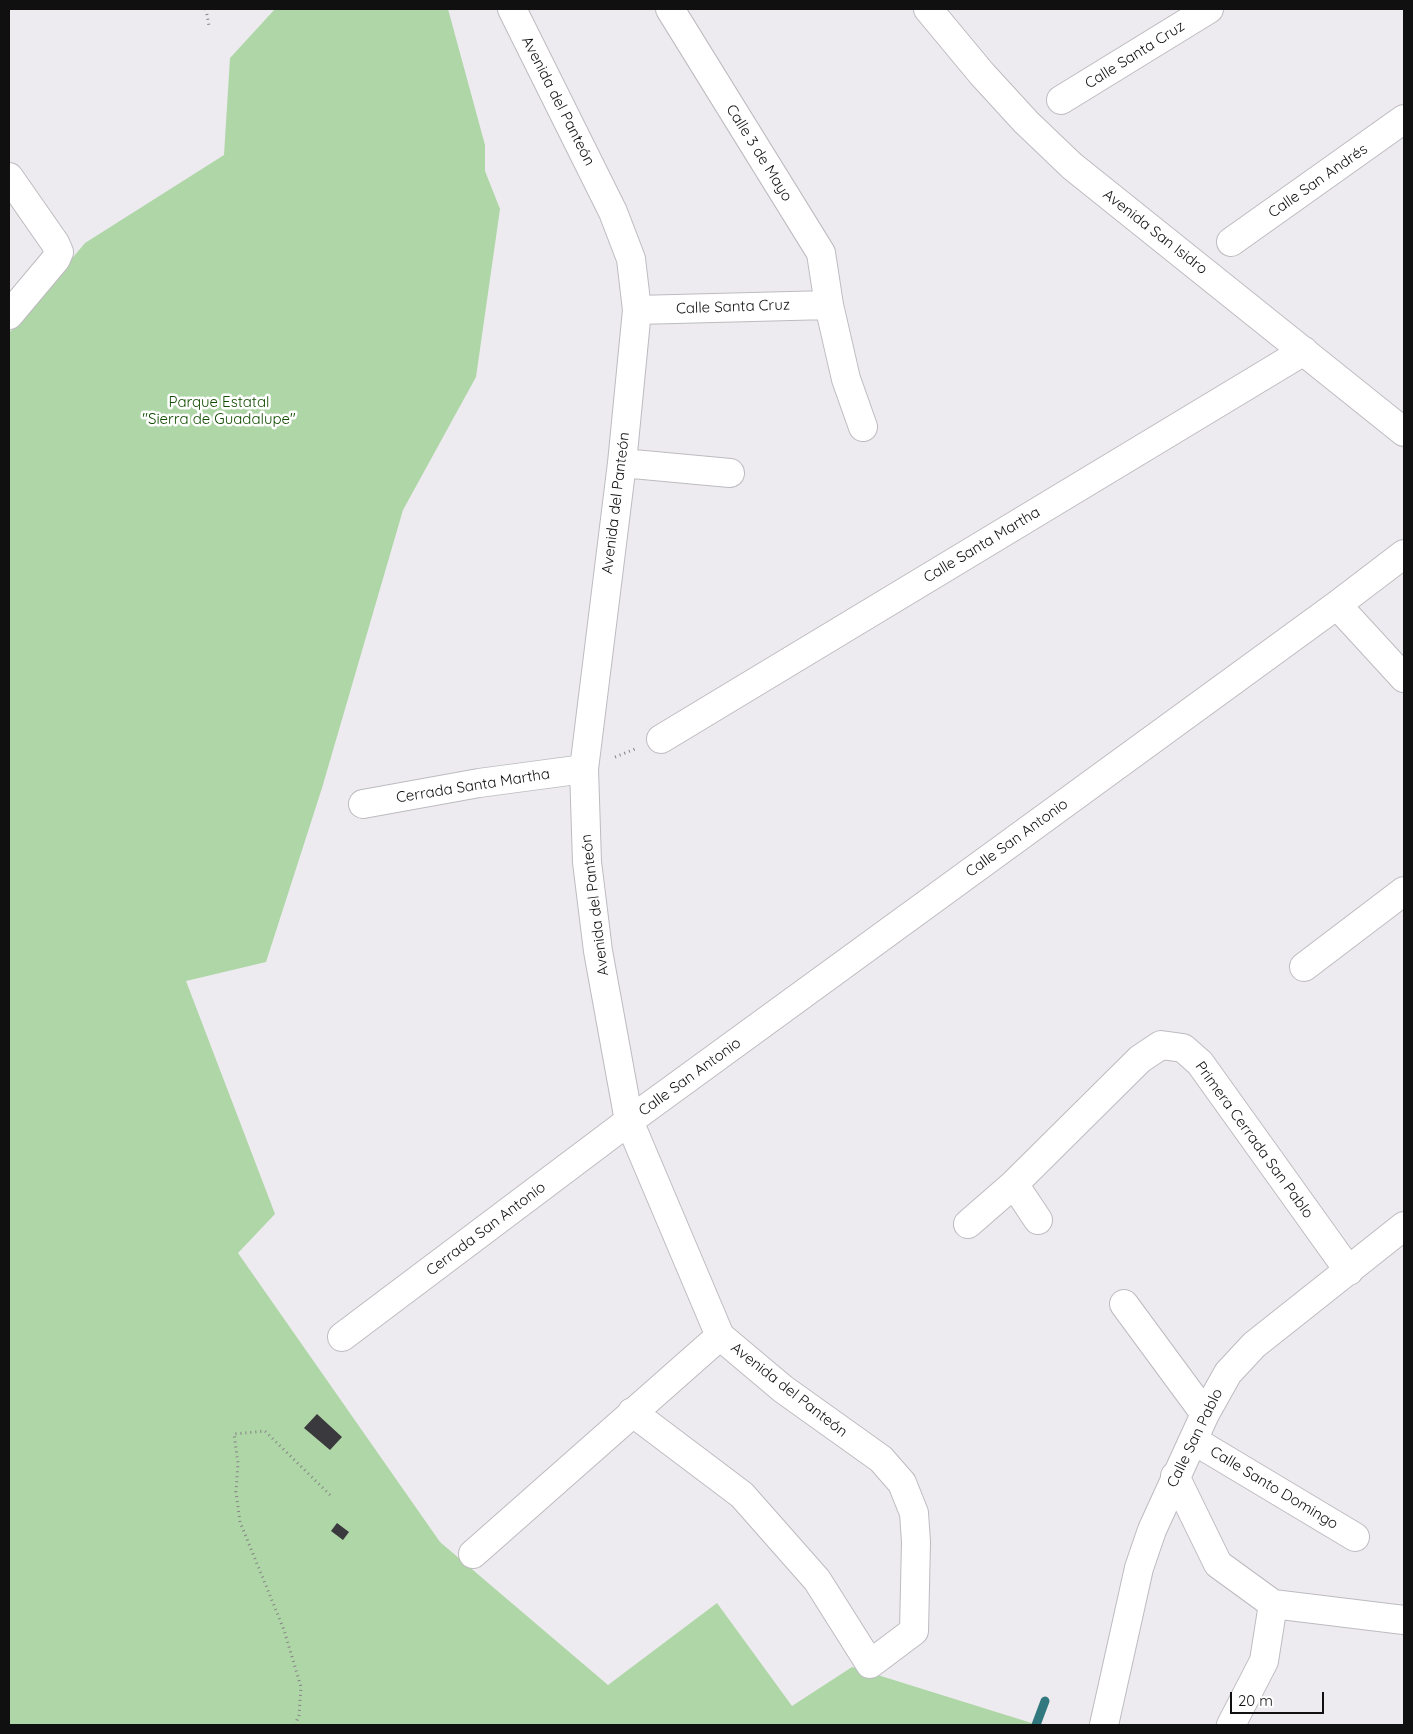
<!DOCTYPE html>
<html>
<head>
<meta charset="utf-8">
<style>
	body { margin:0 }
	#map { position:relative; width:1413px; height:1734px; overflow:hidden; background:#edebef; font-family:Quicksand,sans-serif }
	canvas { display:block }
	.frame { position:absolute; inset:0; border:10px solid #101011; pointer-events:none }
	.scale { position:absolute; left:1230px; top:1692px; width:94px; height:22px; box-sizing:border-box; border:2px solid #101011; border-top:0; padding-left:6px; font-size:15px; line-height:18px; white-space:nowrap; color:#101011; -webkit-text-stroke:4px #fff; paint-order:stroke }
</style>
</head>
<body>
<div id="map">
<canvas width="1413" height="1734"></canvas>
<div class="frame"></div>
<div class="scale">20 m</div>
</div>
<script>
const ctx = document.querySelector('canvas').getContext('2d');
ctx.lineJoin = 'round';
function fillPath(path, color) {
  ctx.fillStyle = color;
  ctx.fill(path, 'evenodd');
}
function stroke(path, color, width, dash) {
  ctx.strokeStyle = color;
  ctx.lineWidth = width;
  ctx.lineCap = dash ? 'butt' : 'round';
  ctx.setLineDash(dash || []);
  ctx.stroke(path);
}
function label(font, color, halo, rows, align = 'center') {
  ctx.font = font + ' Quicksand,sans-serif';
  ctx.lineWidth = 5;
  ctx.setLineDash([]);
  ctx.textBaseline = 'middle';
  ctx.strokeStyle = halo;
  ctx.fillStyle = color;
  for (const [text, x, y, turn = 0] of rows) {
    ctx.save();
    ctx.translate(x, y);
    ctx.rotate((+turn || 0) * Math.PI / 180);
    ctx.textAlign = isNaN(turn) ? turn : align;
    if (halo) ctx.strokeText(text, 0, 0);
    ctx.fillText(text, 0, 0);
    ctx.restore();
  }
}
fillPath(new Path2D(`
	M275,9H448L485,145V171L500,209L476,377L403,510L322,788L266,962L186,981L275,1214L238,1253L440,1542L608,1685L717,1603L792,1706L852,1667L1038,1725H9V333L85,243L224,155L230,58Z`), '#afd6a7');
stroke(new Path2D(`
	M1036,1725L1045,1701`), '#32787f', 9);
fillPath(new Path2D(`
	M317,1414L342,1437L330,1450L304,1428Z
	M337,1523L349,1532L343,1540L331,1531Z`), '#3a393d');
const street = new Path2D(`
	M512,9L613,212L631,259L637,310L622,463L584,769L587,862L598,951L629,1121L720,1336L783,1389L881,1459L902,1483L914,1513L916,1542L914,1631L870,1664L817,1580L742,1495L632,1412
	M670,9L821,253L829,305L846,379L863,427
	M1061,100L1209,9
	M9,177L55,243L59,252L56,259L9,315
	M1231,242L1404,119
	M637,310L829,305
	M622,463L730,473
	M1337,605L1404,678
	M661,739L1304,351
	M363,804L479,783L584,769
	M1304,967L1404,891
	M1014,1184L1038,1220
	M968,1224L1014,1184L1140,1059L1161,1045L1183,1048L1200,1063L1349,1271
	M1124,1304L1205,1414
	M342,1337L629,1121L1337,605L1404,554
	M1193,1440L1355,1537
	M1175,1476L1218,1564L1273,1604L1404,1620
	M473,1554L720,1336
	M1104,1725L1139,1568L1152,1530L1205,1414L1228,1373L1254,1345L1404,1226
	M1231,1725L1264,1661L1273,1604`);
const secondary = new Path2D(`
	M928,9L982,74L1026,122L1072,166L1404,432`);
stroke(street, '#bdbbc0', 30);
stroke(secondary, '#bdbbc0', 30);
stroke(new Path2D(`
	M206,9L209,26
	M615,757L635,749
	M295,1725L299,1715L301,1687L284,1630L240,1522L236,1492L238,1463L234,1434L265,1431L330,1495`), '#858386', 3, [1, 4]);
stroke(street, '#fff', 28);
stroke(secondary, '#fff', 28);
label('15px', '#101011', '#fff', [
	["Calle Santa Cruz",1135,55,-32],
	["Avenida del Panteón",558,101,63],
	["Calle 3 de Mayo",759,153,58],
	["Calle San Andrés",1318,181,-35],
	["Avenida San Isidro",1155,232,38],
	["Calle Santa Cruz",733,307,-2],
	["Avenida del Panteón",616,503,-83],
	["Calle Santa Martha",982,545,-31],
	["Cerrada Santa Martha",473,786,-9],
	["Calle San Antonio",1017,838,-36],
	["Avenida del Panteón",595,905,-97],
	["Calle San Antonio",690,1077,-36],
	["Primera Cerrada San Pablo",1254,1140,54],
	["Cerrada San Antonio",486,1229,-37],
	["Avenida del Panteón",789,1390,38],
	["Calle San Pablo",1195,1438,-64],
	["Calle Santo Domingo",1274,1488,31]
]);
label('15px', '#124c01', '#fff', [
	["Parque Estatal",219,402],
	["\"Sierra de Guadalupe\"",219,419]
]);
</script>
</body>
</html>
